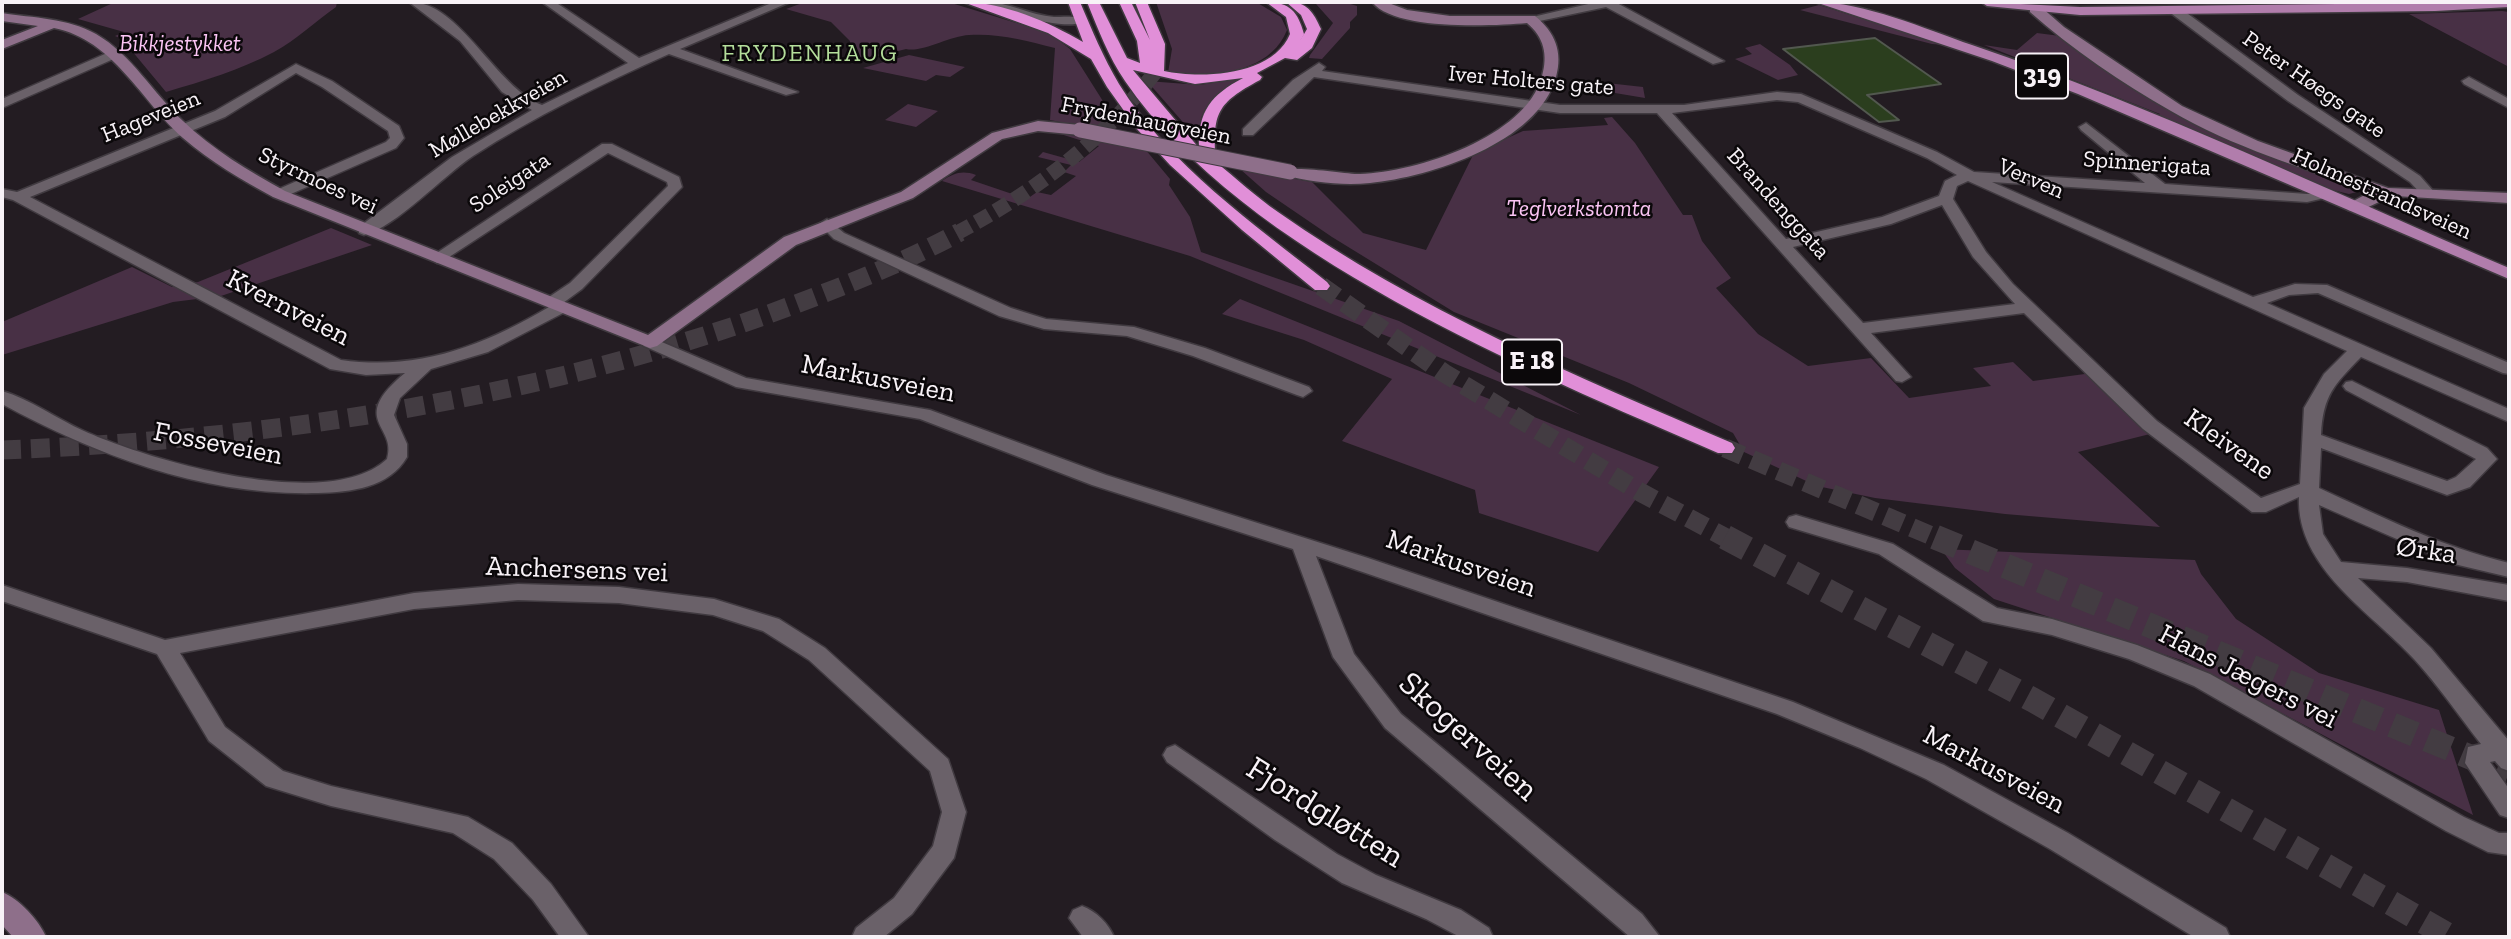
<!DOCTYPE html>
<html>
<head>
<meta charset="utf-8">
<style>
	body { margin:0 }
	#map { position:relative; width:2511px; height:939px; overflow:hidden; background:#231c22; font-family:"Zilla Slab",serif }
	canvas { display:block }
	.frame { position:absolute; inset:0; border:4px solid #f8f2f7; pointer-events:none }
</style>
</head>
<body>
<div id="map">
<canvas width="2511" height="939"></canvas>
<div class="frame"></div>
</div>
<script>
const ctx = document.querySelector('canvas').getContext('2d');
ctx.lineJoin = 'round';
function fillPath(path, color) {
  ctx.fillStyle = color;
  ctx.fill(path, 'evenodd');
}
function stroke(path, color, width, dash) {
  ctx.strokeStyle = color;
  ctx.lineWidth = width;
  ctx.lineCap = dash ? 'butt' : 'round';
  ctx.setLineDash(dash || []);
  ctx.stroke(path);
}
function label(font, color, halo, rows, align = 'center') {
  ctx.font = font + ' "Zilla Slab",serif';
  ctx.lineWidth = 5;
  ctx.setLineDash([]);
  ctx.textBaseline = 'middle';
  ctx.strokeStyle = halo;
  ctx.fillStyle = color;
  for (const [text, x, y, turn = 0] of rows) {
    ctx.save();
    ctx.translate(x, y);
    ctx.rotate((+turn || 0) * Math.PI / 180);
    ctx.textAlign = isNaN(turn) ? turn : align;
    if (halo) ctx.strokeText(text, 0, 0);
    ctx.fillText(text, 0, 0);
    ctx.restore();
  }
}
fillPath(new Path2D(`
	M115,2H337L336,7C316,21 296,40 274,52C240,70 203,81 166,92L122,39L115,36L124,32L78,19Z
	M805,2H948L1049,33L1070,49L1113,117L1101,130L1050,120L1055,48C1027,41 999,33 969,35C949,36 922,53 906,49L851,63L850,41L831,22L786,9Z
	M1156,2H1256L1281,17L1287,30C1269,75 1210,77 1168,73L1172,49Z
	M1310,2H1344L1357,6V15L1350,22V28L1322,59L1309,58L1310,55L1333,23L1316,4Z
	M1819,5L1945,45L1932,44L1800,10Z
	M2502,11L2509,12V67L2409,14Z
	M2037,33L2060,36L2154,101L2195,122L2353,183L2357,192L2349,194L2324,188L2158,116L2160,114L1984,45L2017,50Z
	M1760,44L1790,65L1798,75L1778,80L1735,59L1752,54L1745,48Z
	M909,55L965,67L950,77L936,75L926,81L863,68Z
	M1235,79L1238,81C1215,95 1199,107 1199,135L1195,136L1147,81L1200,85Z
	M1598,82L1643,87L1645,98L1597,90Z
	M908,104L938,111L916,127L885,120Z
	M1612,117L1635,143L1683,215H1692L1702,241L1731,278L1716,288L1758,334L1808,366L1871,358L1909,398L1991,386L1973,368L2013,362L2033,381L2092,373L2150,434L2078,452L2160,527L2005,514L1875,498L1817,486L1744,452L1733,433L1629,383L1454,312L1332,237L1266,192L1240,169L1312,182L1363,233L1426,250L1474,153L1523,131L1608,125L1604,118Z
	M1054,132L1145,149L1170,179L1169,185L1190,217L1201,252L1399,321L1581,415L1190,256L942,181C954,173 962,170 976,175L971,180L1027,199L1037,192L1051,195L1076,176L1064,172L1071,165L1038,157L1043,152L1079,162L1099,146Z
	M331,228L372,245L221,296L173,302L2,355V322L132,267L172,287L198,282Z
	M1240,299L1659,467L1598,552L1479,513L1475,490L1342,441L1392,379L1304,340L1222,314Z
	M1941,549L2195,560L2201,574L2236,619L2319,673L2439,710L2473,815L2184,661L1994,599L1955,568Z`), '#483045');
const building = new Path2D(`
	M1875,38L1941,84L1867,95L1899,120L1879,122L1783,49Z`);
fillPath(building, '#2b3e1e');
stroke(building, '#52584f', 2);
stroke(new Path2D(`
	M957,233C1039,189 1100,143 1157,70`), '#433c42', 15, [15, 7]);
stroke(new Path2D(`
	M1321,286L1444,373L1640,492L1728,539
	M1725,448L1939,539
	M2,450C260,440 522,402 766,315C832,291 899,265 960,232`), '#433c42', 19, [19, 10]);
stroke(new Path2D(`
	M1725,537L2033,700L2451,937
	M1935,537L2509,773`), '#433c42', 25, [25, 13]);
const street = new Path2D(`
	M409,2C459,0 496,88 542,105L628,63L542,2H555L639,58L774,2H790L680,49L798,92L786,95L669,54C602,84 535,116 473,156C443,176 396,227 364,235L359,233V227L452,157L532,110L502,92L460,41Z
	M982,2C1007,1 1029,15 1054,17C1064,17 1078,15 1086,21C1071,32 997,13 982,2Z
	M1597,2H1615L1724,61L1713,64L1606,7L1530,23L1524,19Z
	M2172,8H2180L2298,95L2420,176L2435,193L2433,196H2423L2410,182L2288,101L2172,14Z
	M114,50L120,54L118,57L2,108V99Z
	M1319,63L1325,67L1322,71L1560,105H1684L1777,92L1801,94L1937,152L1974,172L2145,183L2081,130L2079,127L2086,123L2165,184L2307,194L2329,191V197L2307,202L1992,182L2253,297L2295,284L2327,285L2509,363V374L2503,373L2318,293L2289,295L2267,303L2509,409V422L2361,357C2334,385 2323,395 2321,435L2447,481L2456,477L2476,459L2346,390L2343,386L2346,382L2352,381L2487,448L2497,459L2470,487L2447,495L2321,448L2319,488C2382,517 2442,547 2509,563V577L2454,564L2319,505L2323,534L2341,562L2407,568L2509,585V601L2407,582L2358,578L2431,648L2509,741V771L2501,768L2495,761L2490,762L2509,789V818L2500,815L2465,763L2468,747L2481,744C2459,716 2438,685 2414,659C2371,612 2296,568 2299,497L2266,512H2252L2143,429L2024,313L1871,333L1911,377L1902,382L1896,381L1657,113H1560L1314,77L1253,135H1243V129L1293,80ZM1777,100L1798,102L1927,158L1957,175L1945,181L1939,196L1882,217L1786,239L1672,113ZM1968,181L2347,351L2324,374L2304,408L2300,484L2261,498L2157,421L2013,284L1986,252L1953,199L1957,186ZM1942,205L1973,257L2015,304L1863,323L1793,247L1891,224Z
	M296,64L332,81L399,126L404,138L396,148L284,197H274V191L386,142L390,138L388,131L322,87L296,73L225,117L30,197L341,360C418,371 483,346 549,307L544,303L546,299L570,283L668,186L667,182L608,153L443,261L437,263L429,258L602,144H612L679,177L682,187L582,289L563,303L569,307L567,311L488,352L431,369L400,398L394,415L407,444V457C389,488 351,492 318,493C205,496 100,457 2,404V391C30,399 57,419 84,431C149,460 328,514 387,459C398,425 347,421 405,373L366,375L330,369L13,200L2,197V189L17,192L215,111Z
	M2469,77L2509,99V108L2464,84L2462,81Z
	M827,219L844,233L1011,308L1046,319L1134,327L1205,348L1309,387L1312,391L1303,397L1297,395L1193,356L1127,336L1044,329L999,316L834,239L819,224Z
	M650,337L746,378L930,410L1106,475L1368,558L1793,702L1944,765L2068,833L2226,928L2230,937H2194L2050,849L1926,779L1860,748L1777,714L1316,556L1354,654L1401,714L1642,914L1660,937H1630L1385,728L1333,657L1293,549L1092,485L920,419L736,387L644,346L641,342Z
	M1796,515L1893,544L1997,608L2052,619L2137,645L2210,674L2464,817L2499,833H2509V855L2488,852L2446,831L2194,686L2129,659L2052,635L1983,621L1879,554L1789,527L1786,522L1789,517Z
	M518,584L619,587L714,599L779,619L825,648L948,759L966,812L954,858L912,914L884,937H852L856,928L894,898L933,846L942,812L930,771L809,660L763,631L713,615L619,603L518,600L414,609L180,653L225,727L283,771L331,786L468,817L512,843L551,884L589,937H560L533,900L494,859L453,833L331,806L266,786L209,741L157,654L2,601V585L165,640L414,593Z
	M1175,745L1337,854L1376,875L1461,910L1489,928L1493,937H1460L1426,919L1342,883L1275,840L1167,762L1163,755L1167,748Z
	M1082,906C1096,911 1109,924 1114,937H1083L1069,918L1073,910Z`);
const secondary = new Path2D(`
	M1372,2H1386L1407,10L1450,16H1535C1555,32 1563,52 1556,77C1538,143 1430,177 1370,183C1342,186 1311,182 1284,175L1282,172C1289,164 1344,174 1360,174C1417,172 1526,137 1542,76C1548,55 1544,37 1527,23C1492,26 1395,31 1372,2Z
	M2030,6H2040L2064,27L2182,106L2258,141L2388,188L2509,193V203L2395,196C2380,199 2363,214 2348,210V204L2370,192C2304,168 2232,147 2171,111C2122,83 2072,49 2030,12Z
	M2,13C33,18 68,18 96,34C132,55 153,93 183,121C213,150 249,171 285,191L648,335L784,237L901,192L992,133L1038,121L1080,125L1088,130L1080,135L1038,131L1002,139L913,198L796,245L657,346L650,348L273,197C242,180 211,162 183,138C141,101 114,40 54,28L2,49V40L38,26L2,21Z
	M2,892C19,899 39,920 46,937H13L2,925Z`);
const primary = new Path2D(`
	M1815,2C1864,2 1925,29 1972,45C2156,107 2331,192 2509,268V279L2078,94L1992,61Z
	M1981,2L2080,7L2509,2V7L2435,11L2080,15L1987,6Z`);
const highway = new Path2D(`
	M963,2C1003,2 1049,22 1083,42L1068,2H1080C1092,30 1103,57 1119,84C1169,165 1254,224 1327,282L1330,286L1327,290H1315L1242,230L1170,165L1137,129L1107,87L1091,59L1048,33Z
	M1087,2H1099L1127,58L1140,63L1137,41L1119,2H1131L1150,40L1135,2H1147L1165,44L1164,71C1201,79 1273,76 1290,34L1286,17L1266,2C1290,2 1298,12 1304,34L1297,46L1307,29L1301,15L1286,2C1306,1 1313,11 1321,29L1312,48L1297,60L1285,58L1257,73L1262,77L1260,80C1217,103 1212,113 1216,162C1236,178 1256,197 1278,212C1417,310 1576,376 1732,443L1735,448L1732,453H1718C1528,370 1244,255 1125,81C1109,58 1098,29 1087,2ZM1133,70L1195,84L1243,78C1211,95 1198,111 1199,148Z`);
stroke(street, '#403a40', 3);
stroke(secondary, '#403a40', 3);
stroke(primary, '#403a40', 3);
stroke(highway, '#403a40', 3);
fillPath(street, '#6a6169');
fillPath(secondary, '#8e6f8a');
fillPath(primary, '#b17dac');
fillPath(highway, '#e18fd8');
const secondaryBridge = new Path2D(`
	M1080,130L1290,172`);
stroke(secondaryBridge, '#403a40', 17, []);
stroke(secondaryBridge, '#8e6f8a', 15);
label('italic 23px', '#fbc4f4', '#0b080a', [
	["Bikkjestykket",180,44],
	["Teglverkstomta",1579,209]
]);
label('23px', '#f8f2f7', '#0b080a', [
	["Iver Holters gate",1531,81,5],
	["Peter Høegs gate",2314,85,35],
	["Møllebekkveien",498,114,-30],
	["Hageveien",151,117,-22],
	["Frydenhaugveien",1146,121,11],
	["Spinnerigata",2147,164,4],
	["Verven",2031,179,23],
	["Styrmoes vei",318,181,25],
	["Soleigata",510,183,-33],
	["Holmestrandsveien",2382,194,24],
	["Brandenggata",1778,204,48]
]);
ctx.letterSpacing = '2px';
label('24px', '#b4de9b', '#0b080a', [
	["FRYDENHAUG",810,54]
]);
ctx.letterSpacing = '0px';
for (const [x, y, w] of [
	[2042,76,52],
	[1532,362,60]
]) {
  const box = new Path2D();
  box.roundRect(x - w / 2, y - 22.5, w, 45, 5);
  ctx.fillStyle = '#0b080a';
  ctx.fill(box);
  stroke(box, '#f8f2f7', 2);
}
label('bold 26px', '#f8f2f7', null, [
	["319",2042,76],
	["E 18",1532,362]
]);
label('28px', '#f8f2f7', '#0b080a', [
	["Kvernveien",288,308,27],
	["Markusveien",878,379,11],
	["Fosseveien",218,444,11],
	["Kleivene",2229,445,35],
	["Ørka",2426,551,8],
	["Markusveien",1461,564,19],
	["Anchersens vei",577,570,2],
	["Hans Jægers vei",2248,677,27],
	["Markusveien",1994,770,28]
]);
label('33px', '#f8f2f7', '#0b080a', [
	["Skogerveien",1468,737,42],
	["Fjordgløtten",1325,813,32]
]);
</script>
</body>
</html>
